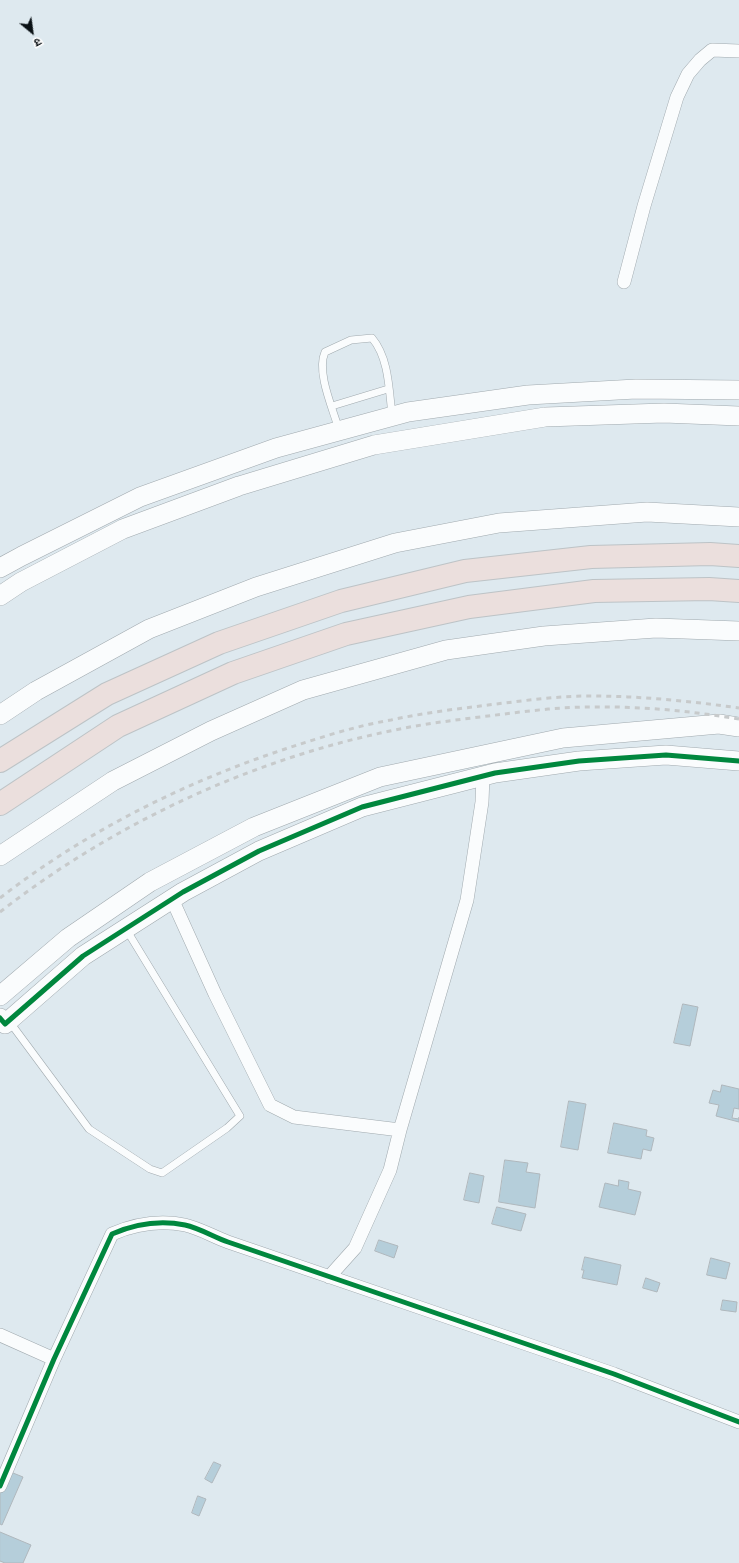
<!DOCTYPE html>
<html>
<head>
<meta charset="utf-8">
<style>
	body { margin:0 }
	#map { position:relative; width:739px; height:1563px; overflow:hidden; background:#dee9ef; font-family:Commissioner,"Noto Sans Devanagari",sans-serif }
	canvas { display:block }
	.north { position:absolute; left:12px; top:12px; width:40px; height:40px; -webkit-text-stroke:3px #fff; paint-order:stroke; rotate:151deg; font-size:11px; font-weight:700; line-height:16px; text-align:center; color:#0a1115 }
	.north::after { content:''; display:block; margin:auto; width:14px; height:18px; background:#0a1115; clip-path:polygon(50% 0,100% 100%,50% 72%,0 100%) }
</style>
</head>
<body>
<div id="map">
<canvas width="739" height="1563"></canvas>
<div class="north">उ</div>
</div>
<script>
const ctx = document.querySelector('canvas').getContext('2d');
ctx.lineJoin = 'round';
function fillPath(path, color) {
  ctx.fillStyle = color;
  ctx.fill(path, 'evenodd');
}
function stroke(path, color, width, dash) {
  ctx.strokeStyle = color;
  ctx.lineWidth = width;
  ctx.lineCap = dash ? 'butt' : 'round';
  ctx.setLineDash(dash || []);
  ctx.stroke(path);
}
const building = new Path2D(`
	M683,1004L698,1007L690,1046L674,1043Z
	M722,1085L739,1089V1109L734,1108L732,1118L739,1119V1117V1122L716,1116L719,1105L709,1103L713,1090L720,1092Z
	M569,1101L586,1104L578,1150L561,1147Z
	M614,1123L647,1130L646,1136L654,1138L651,1151L643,1149L641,1159L608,1153Z
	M505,1160L528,1163L526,1172L540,1174L535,1208L499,1202Z
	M470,1173L484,1176L479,1203L464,1200Z
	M619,1180L629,1182L628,1189L641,1192L635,1215L599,1207L605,1183L618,1186Z
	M497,1207L526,1214L521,1231L492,1224Z
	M379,1240L398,1246L394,1258L375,1251Z
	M585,1257L621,1265L617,1285L582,1278L584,1270H582Z
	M711,1258L730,1263L726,1279L707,1275Z
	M646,1278L660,1283L657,1292L643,1288Z
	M723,1300L737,1302L736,1312L721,1310Z
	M214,1462L221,1465L212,1483L205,1479Z
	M8,1471L23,1477L2,1525L0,1524V1489Z
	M198,1496L206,1499L199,1516L192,1513Z
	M0,1532L31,1545L23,1563H5L0,1561Z`);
fillPath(building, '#b5ceda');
stroke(building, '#afb7bc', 1);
const lane = new Path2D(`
	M332,406L388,389
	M339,430C333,409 316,372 325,352L351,340L372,338C389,358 389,390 392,415
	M9,1021L89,1129L150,1169L162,1173L227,1128L240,1116L126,929`);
const street = new Path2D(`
	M624,282L644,206L677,97L688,74L700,60L712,50L739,51
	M172,899L215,994L270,1105L294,1117L400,1130L467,900L482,802L483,776
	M329,1277L355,1248L390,1170L400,1130
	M0,1335L54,1359
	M0,1486L54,1359L112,1234C135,1224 160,1220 185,1225C199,1228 214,1237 228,1242L614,1374L739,1422`);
const secondary = new Path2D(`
	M0,568L22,556L140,497L276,448L408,412L528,395L636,389L739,390
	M0,596L21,582L123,529L239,486L374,445L545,417L664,413L739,416
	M0,715L36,691L149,629L256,587L395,543L499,523L647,512L739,517
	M0,856L113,781L211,731L303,690L446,650L544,636L656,628L739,631
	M0,996L68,938L150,882L254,827L380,777L563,738L719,724L739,727
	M0,1018L5,1024L83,956L183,892L259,851L362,807L495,773L579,761L666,755L739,761`);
const highway = new Path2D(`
	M0,761L107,694L219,643L341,601L465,571L591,557L710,554L739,556
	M0,804L118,726L233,673L346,634L469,607L594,591L709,589L739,591`);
stroke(lane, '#a0a9ae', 8);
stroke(street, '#a0a9ae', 14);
stroke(secondary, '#a0a9ae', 20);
stroke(highway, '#bdc3c6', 24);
stroke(lane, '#fafcfd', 7);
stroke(street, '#fafcfd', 13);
stroke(secondary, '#fafcfd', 19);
stroke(highway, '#ebdfdd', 22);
stroke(new Path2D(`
	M0,898C85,832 183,783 285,749C319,738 355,726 391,720C423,713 456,709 488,705C522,701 556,696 590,696C640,696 690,701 739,708
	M0,912C113,824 250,760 390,731C422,724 455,720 488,716C521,712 556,707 590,707C640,706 690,711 739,719`), '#c7cacb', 3, [5, 5]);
stroke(new Path2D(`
	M0,1018L5,1024L83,956L183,892L259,851L362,807L495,773L579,761L666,755L739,761
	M0,1486L54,1359L112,1234C135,1224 160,1220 185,1225C199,1228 214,1237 228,1242L614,1374L739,1422`), '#00873e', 5);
</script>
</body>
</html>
